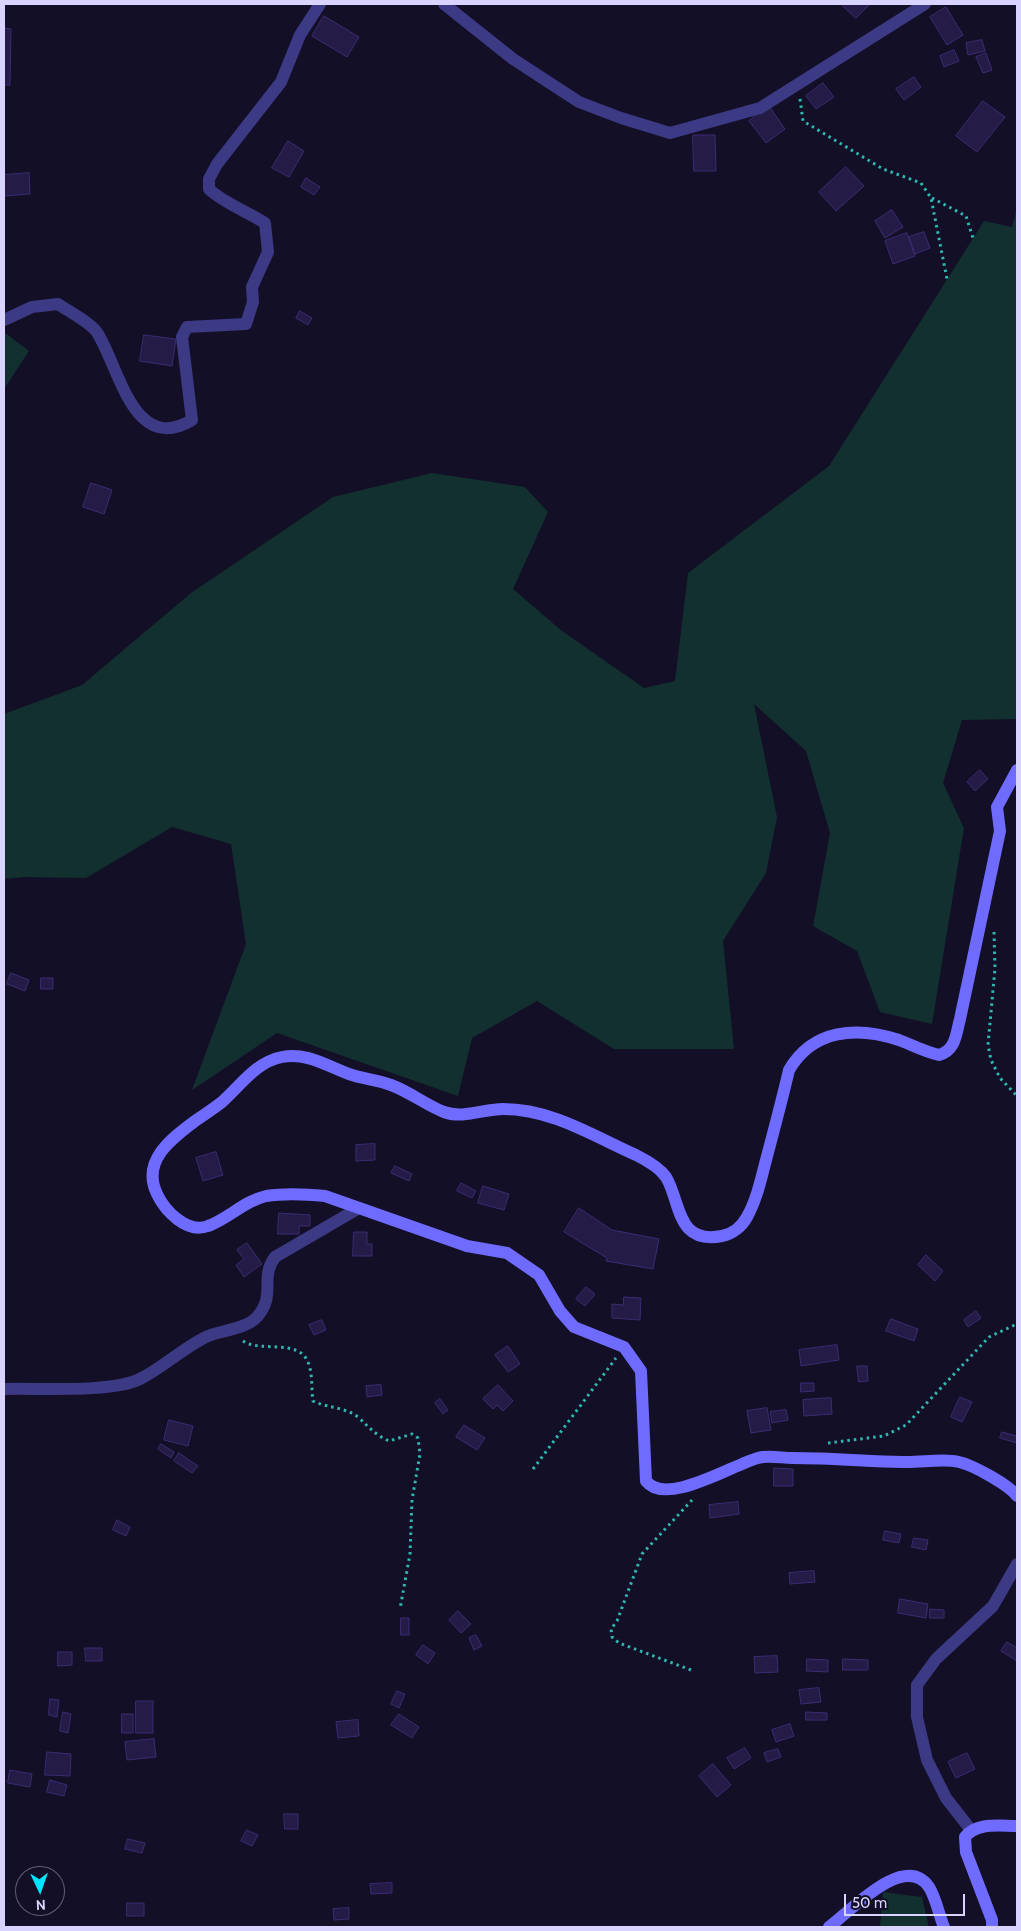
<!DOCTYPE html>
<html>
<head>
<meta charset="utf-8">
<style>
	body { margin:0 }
	#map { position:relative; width:1021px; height:1931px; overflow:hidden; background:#130f26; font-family:Cabin,sans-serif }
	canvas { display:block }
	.frame { position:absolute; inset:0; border:5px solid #d9d4ff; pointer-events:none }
	.north { position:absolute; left:15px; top:1866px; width:50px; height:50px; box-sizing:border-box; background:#130f26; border:1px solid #625e7d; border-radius:50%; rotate:177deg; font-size:14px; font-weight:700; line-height:20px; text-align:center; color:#d9d4ff }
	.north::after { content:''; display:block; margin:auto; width:18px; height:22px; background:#00e5ff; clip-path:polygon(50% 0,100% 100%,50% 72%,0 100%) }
	.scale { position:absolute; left:844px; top:1894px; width:121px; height:22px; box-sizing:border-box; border:2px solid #d9d4ff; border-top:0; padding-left:6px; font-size:15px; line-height:18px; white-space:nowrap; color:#d9d4ff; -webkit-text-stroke:4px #130f26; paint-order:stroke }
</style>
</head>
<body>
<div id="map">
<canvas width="1021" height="1931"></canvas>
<div class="frame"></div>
<div class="north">N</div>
<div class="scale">50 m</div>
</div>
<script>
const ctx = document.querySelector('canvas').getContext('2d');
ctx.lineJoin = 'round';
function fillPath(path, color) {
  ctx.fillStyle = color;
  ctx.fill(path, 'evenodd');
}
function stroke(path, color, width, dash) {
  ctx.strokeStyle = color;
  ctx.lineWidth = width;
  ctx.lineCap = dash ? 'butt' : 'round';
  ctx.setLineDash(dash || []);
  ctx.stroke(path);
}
fillPath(new Path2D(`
	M1017,208V719L962,720L943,783L964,828L932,1024L880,1012L857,951L813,926L830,833L806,751L754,704L777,817L766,873L723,941L734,1049H614L537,1001L472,1038L458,1096L277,1033L192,1090L246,944L231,844L172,827L86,878L25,877L4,879V714L82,685L191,593L333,497L432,473L525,487L548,512L513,589L562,631L644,688L675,681L688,573L829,466L984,221L1012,227Z
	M4,332L29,351L4,389Z
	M883,1892L922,1897L929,1927H880Z`), '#12302f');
const building = new Path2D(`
	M841,4H870L856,18Z
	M946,7L963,35L947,45L930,17Z
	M324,16L359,37L347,57L312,36Z
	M4,28L11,29L10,85H4Z
	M982,40L985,51L968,55L966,43Z
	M954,50L959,61L944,67L940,56Z
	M986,53L992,70L983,73L976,57Z
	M914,77L921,87L904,100L896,89Z
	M823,83L834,97L816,109L806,96Z
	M983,101L1005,117L977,152L956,136Z
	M769,106L785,129L766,143L749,121Z
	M693,135H715L716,171H694Z
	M288,141L304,151L289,177L272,168Z
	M846,167L864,186L836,211L819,192Z
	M29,173L30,194L4,196V175Z
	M306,178L320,187L314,195L301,187Z
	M892,210L903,227L885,238L875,221Z
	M924,232L930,248L915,254L909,237Z
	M907,233L915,256L893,264L885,241Z
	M300,311L312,318L308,325L296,318Z
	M144,335L176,339L172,366L140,361Z
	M91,483L112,490L104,514L83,507Z
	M980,770L988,779L975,791L967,782Z
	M11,973L29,980L25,991L7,984Z
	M41,978H53V989H41Z
	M375,1144V1160L356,1161V1145Z
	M216,1152L223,1175L203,1181L196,1158Z
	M395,1166L412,1174L409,1181L391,1173Z
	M461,1183L476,1191L472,1198L457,1191Z
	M483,1186L509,1194L504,1210L478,1203Z
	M579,1208L612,1230L659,1239L653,1269L606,1261L607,1258L564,1232Z
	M279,1213L310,1215V1226H299V1234H278Z
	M354,1232H367V1244H372V1256H353Z
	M247,1243L262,1264L244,1277L236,1265L244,1259L237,1250Z
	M926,1255L943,1271L935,1281L918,1265Z
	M586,1287L595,1294L585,1306L576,1299Z
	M624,1297L641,1298L640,1320L612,1318V1304L623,1305Z
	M976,1311L981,1318L968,1327L964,1320Z
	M891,1319L918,1329L914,1341L886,1331Z
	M322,1320L326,1330L314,1335L309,1325Z
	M837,1345L839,1360L801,1366L799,1350Z
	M508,1346L520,1364L508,1372L495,1355Z
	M857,1366H867L868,1381L859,1382Z
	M801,1383H814V1391L801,1392Z
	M381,1385L382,1395L367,1397L366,1386Z
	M498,1385L513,1401L503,1411L497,1405L493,1409L483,1399Z
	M960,1397L972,1402L962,1422L951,1417Z
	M831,1398L832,1414L804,1416L803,1400Z
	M440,1399L448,1410L443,1414L435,1403Z
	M767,1408L771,1430L751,1433L747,1411Z
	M786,1410L788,1420L772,1423L770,1412Z
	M169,1420L193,1426L188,1446L164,1440Z
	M464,1425L485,1438L477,1450L456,1437Z
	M1002,1432L1017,1436V1443L1000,1438Z
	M161,1444L174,1452L171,1458L158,1449Z
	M179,1453L198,1466L192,1473L174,1461Z
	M774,1468L793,1469V1486H774Z
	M738,1502L739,1514L710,1518L709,1505Z
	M117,1520L130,1527L126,1536L113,1530Z
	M885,1531L901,1534L899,1543L883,1540Z
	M914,1538L928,1540L926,1550L912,1547Z
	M814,1571L815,1582L790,1584L789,1573Z
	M900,1599L928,1604L926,1618L898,1613Z
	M930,1609L944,1610V1618H930Z
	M458,1611L471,1624L461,1633L449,1620Z
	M401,1618H409V1635H401Z
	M476,1635L482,1646L474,1650L469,1638Z
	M1007,1642L1017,1648V1661L1001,1651Z
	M423,1645L435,1653L428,1664L416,1655Z
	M85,1648H102V1661H86Z
	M58,1652H72V1665L58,1666Z
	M777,1656L778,1672L755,1673L754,1657Z
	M807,1659L828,1660V1672L807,1671Z
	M843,1659L868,1660V1670H843Z
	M819,1688L821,1702L801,1704L799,1690Z
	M397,1691L405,1694L399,1708L391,1704Z
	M50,1699L59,1700L57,1717L49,1715Z
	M136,1701H153V1733H136Z
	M63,1712L71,1714L68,1733L60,1731Z
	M806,1712L827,1713V1720H806Z
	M122,1714H133V1733H122Z
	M399,1714L419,1727L412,1738L391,1725Z
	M358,1720L359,1736L338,1738L336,1722Z
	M790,1724L794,1736L776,1742L772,1730Z
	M154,1739L156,1757L127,1760L125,1742Z
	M745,1748L751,1758L734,1769L727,1758Z
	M778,1749L781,1757L767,1762L764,1753Z
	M47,1752L71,1754L70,1776L45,1775Z
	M967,1753L975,1769L956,1778L948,1762Z
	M713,1764L731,1785L717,1797L699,1776Z
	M10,1770L32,1774L30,1787L8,1783Z
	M50,1780L67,1785L64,1796L47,1792Z
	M284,1814H298V1829H285Z
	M247,1830L258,1835L252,1846L241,1841Z
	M128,1839L145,1843L142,1853L125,1849Z
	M392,1883V1893L371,1894L370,1884Z
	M127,1903H144V1916H127Z
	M349,1908V1919L334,1920L333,1909Z`);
fillPath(building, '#241b47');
stroke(building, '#3b2d73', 1);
stroke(new Path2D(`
	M800,99L803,121L883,169L921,183L931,198L947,279
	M932,198L966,216L973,238
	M994,932L995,968L988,1045L991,1060L1000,1078L1017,1096
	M243,1341C261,1353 298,1338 308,1362C313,1374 311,1388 313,1401C327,1408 345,1407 358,1417C370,1428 374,1434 389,1441L412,1434L418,1438L420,1454L412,1500L410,1554L400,1609
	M828,1443L884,1436L906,1425L989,1337L1017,1324
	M533,1469L616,1358
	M691,1670L619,1643L612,1637L611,1629L617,1621L642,1554L692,1500`), '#2fb8b0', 3, [2.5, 4]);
stroke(new Path2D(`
	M444,4L513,59L579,102L621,118L670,133L760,108L925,4
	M4,320L32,307L58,304C68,311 93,324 98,334C120,370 134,455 192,420L182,337L187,327L246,324L253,302L252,287L268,252L265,223C248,212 222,202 209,189V179L217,164L281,82L300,35L320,4
	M4,1389C39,1388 111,1393 140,1379C164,1367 184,1347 208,1336C223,1330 246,1329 257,1317C277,1294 259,1278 275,1257L359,1208
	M971,1830L946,1798L927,1760L917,1717V1685L936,1659L993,1606L1017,1564`), '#3d3a85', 12);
stroke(new Path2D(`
	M1017,770L997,807L1000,831L960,1019C956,1034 956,1050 939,1055C925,1052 912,1045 899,1040C857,1026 813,1029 789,1070C782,1100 774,1130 766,1160C761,1179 757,1199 747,1217C742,1226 733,1234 722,1236C676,1245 681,1202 666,1177C659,1167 646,1160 636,1155C593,1136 552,1109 503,1109C484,1109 463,1119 444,1112C426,1105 410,1092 391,1085C378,1080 363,1079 349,1074C327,1066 306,1052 282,1057C256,1062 241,1085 222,1102C213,1109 204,1115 195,1121C171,1139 141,1161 157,1194C165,1211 187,1234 208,1226C228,1219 244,1201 266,1196C285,1193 306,1194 325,1196L467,1246L507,1253L539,1275L560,1311L574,1327L624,1347L641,1371L646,1481C666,1507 732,1465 758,1458C768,1455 782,1458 792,1458C829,1458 865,1461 902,1462C919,1463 944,1458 959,1462C973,1465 1009,1485 1017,1496
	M829,1927C849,1913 904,1851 929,1887C936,1898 939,1915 944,1927
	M992,1927V1920L966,1852L965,1837C977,1822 999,1826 1017,1826`), '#6f6bff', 12);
</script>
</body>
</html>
